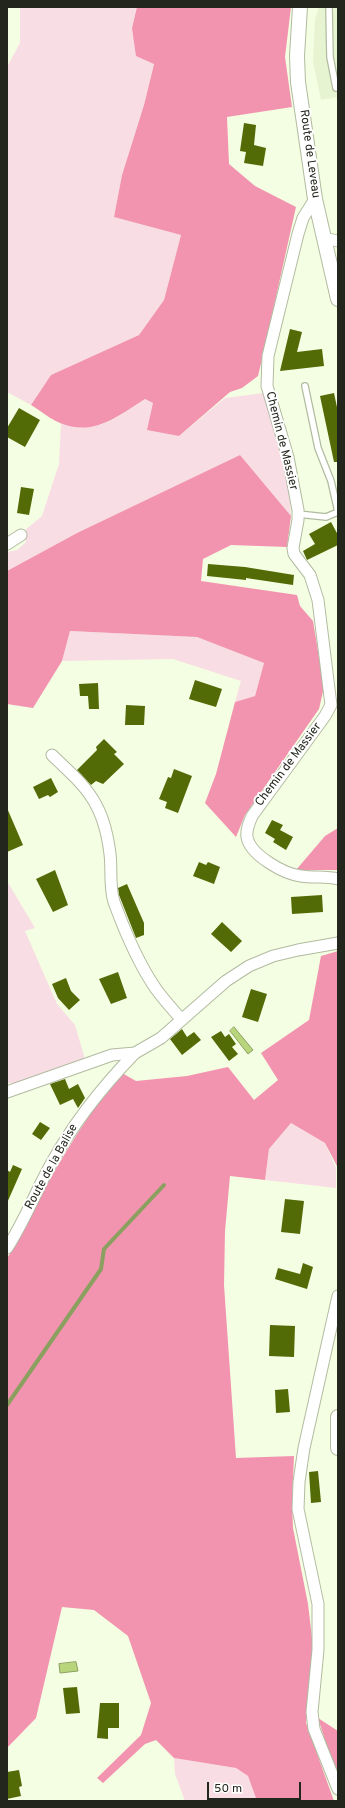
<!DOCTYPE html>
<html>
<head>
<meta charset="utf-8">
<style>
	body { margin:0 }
	#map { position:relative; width:345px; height:1808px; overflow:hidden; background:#f4fee2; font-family:Overpass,sans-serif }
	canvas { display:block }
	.frame { position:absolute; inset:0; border:8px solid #22261c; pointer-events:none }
	.scale { position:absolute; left:207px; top:1782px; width:94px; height:18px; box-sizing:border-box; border:2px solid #22261c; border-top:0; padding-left:5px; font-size:12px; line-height:14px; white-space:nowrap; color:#22261c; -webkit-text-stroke:3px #fff; paint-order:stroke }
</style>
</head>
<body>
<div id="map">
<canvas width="345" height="1808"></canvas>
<div class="frame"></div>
<div class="scale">50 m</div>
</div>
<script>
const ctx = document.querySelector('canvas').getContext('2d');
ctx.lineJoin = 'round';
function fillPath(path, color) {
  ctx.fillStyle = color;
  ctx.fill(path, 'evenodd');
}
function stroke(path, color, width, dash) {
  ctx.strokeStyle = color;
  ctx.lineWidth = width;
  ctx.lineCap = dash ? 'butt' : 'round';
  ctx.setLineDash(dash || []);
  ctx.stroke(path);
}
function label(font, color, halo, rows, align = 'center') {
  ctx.font = font + ' Overpass,sans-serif';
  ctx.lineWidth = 4;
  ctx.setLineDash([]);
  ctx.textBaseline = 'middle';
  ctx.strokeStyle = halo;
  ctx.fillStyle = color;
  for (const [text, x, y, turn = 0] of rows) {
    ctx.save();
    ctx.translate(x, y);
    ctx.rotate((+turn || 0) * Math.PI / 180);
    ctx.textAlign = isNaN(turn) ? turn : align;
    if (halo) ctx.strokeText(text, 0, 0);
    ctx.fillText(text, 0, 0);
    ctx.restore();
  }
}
fillPath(new Path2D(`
	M319,7H338V97L321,100L313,62L315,19Z`), '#e7f4d1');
fillPath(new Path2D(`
	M20,7H137L132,28L154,63L144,105L122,175L114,217L181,235L164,300L139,335L51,375L31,405L7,392V67L20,43Z
	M264,393L289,485L291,516L240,455L77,533L7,571V552L17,550L26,542L24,531L42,516L59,464L61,423C102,433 112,420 145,399L153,403L179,436L225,398Z
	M70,631L197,637L264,663L255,696L235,702L241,681L173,659L62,661Z
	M7,881L35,928L25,931L57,1004L75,1025L85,1059L21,1083H7Z
	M291,1123L325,1143L336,1168V1188L265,1180L269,1149Z
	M174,1758L236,1768L248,1776L257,1801H185L175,1774Z`), '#f8dde4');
fillPath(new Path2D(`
	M137,7H291L285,57L292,107L227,117L229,164L255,186L296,207L263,355L258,376L242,388L230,392L179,436L147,430L153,403L145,399C118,416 94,437 60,423C50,419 41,411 31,405L51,375L139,335L164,300L181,235L114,217L122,175L144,105L154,64L136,56L132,28Z
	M240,455L291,516L287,547L231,545L203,559L201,581L297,595L300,606L313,621L324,687L319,709L245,815L236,837L205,803L216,774L235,702L255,696L264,663L197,637L70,631L62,661L33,708L7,704V571L77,533Z
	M338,828V870H296L325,836Z
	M338,951V1168L325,1143L291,1123L269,1149L265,1180L230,1176L225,1231L224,1285L236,1458L294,1456L292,1502L293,1528L308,1604L313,1646L306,1723L334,1801H257L248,1776L236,1768L174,1758L156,1740L145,1744L103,1783L97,1778L141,1735L151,1703L128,1636L94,1610L62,1607L36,1718L7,1748V1258C21,1239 29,1218 40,1197C65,1152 89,1112 122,1073L136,1081L187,1076L228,1067L254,1100L278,1080L261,1053L309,1020L321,956Z
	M318,1718L338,1731V1781Z`), '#f293b0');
const water = new Path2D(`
	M234,1027L253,1050L248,1054L230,1031Z
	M76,1662L78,1671L60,1673L59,1664Z`);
fillPath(water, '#b8d57c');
stroke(water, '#8ba05f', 1);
stroke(new Path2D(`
	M7,1405L101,1269L104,1249L164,1185`), '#8ba05f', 4);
fillPath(new Path2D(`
	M244,123L256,125L254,145L266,148L263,166L244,163L246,152L240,151Z
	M290,329L302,332L297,352L322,349L324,366L280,371Z
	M334,393L338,412V462H334L320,396Z
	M19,408L40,420L25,447L7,437V428Z
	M21,487L34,489L29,515L17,513Z
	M331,522L338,535V545L307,560L303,551L315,544L309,534Z
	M208,564L245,567L294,575L293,585L246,578V580L207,576Z
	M195,680L222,689L216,707L189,699Z
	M98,683L99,709H89L88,696H80L79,684Z
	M126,705L145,706L144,725H125Z
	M104,739L117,752L114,754L124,764L103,784L96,781L91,785L77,770L97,750L96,747Z
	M174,769L192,776L178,813L165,808L167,802L159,799L168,777L171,778Z
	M51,778L58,792L50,797L48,795L39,799L33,787Z
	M7,808L23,845L7,852Z
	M272,820L283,825L280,830L293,837L286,850L273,842L275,839L265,833Z
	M199,862L206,865L208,862L220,867L214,884L193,876Z
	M55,870L68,905L53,912L36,879Z
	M127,884L144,923V935L136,938L119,895L118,888Z
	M322,895L323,912L292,914L291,897Z
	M222,922L242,941L231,952L211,934Z
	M118,972L127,998L111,1004L99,979Z
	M66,978L71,991L80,1000L69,1010L58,998L52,984Z
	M251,989L267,994L258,1022L242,1017Z
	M182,1029L187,1037L194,1032L201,1040L182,1055L170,1039Z
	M221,1031L225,1037L229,1034L236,1044L232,1047L238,1054L229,1061L211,1037Z
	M65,1079L69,1089L78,1084L85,1098L78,1108L73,1099L60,1105L50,1084Z
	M40,1122L50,1128L41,1140L32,1134Z
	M13,1165L22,1169L7,1203V1170L10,1172Z
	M285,1199L304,1201L300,1234L281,1232Z
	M303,1263L313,1267L307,1289L275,1279L278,1268L300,1274Z
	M270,1325L295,1326L294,1357L269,1356Z
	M288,1389L290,1412L276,1413L275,1390Z
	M318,1471L321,1502L311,1503L309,1472Z
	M77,1687L80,1713L66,1714L63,1688Z
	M100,1703H119V1728H108V1739L97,1738Z
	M19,1770L22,1786L19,1787L21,1796L7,1799V1772Z`), '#536b07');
const service = new Path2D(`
	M329,7L330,57L336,88H338
	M305,386L318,448L331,481L338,512
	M298,514L326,517L338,512`);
const minor = new Path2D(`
	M315,199L303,218L298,234L268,356L267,386L288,457L298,510V520L293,548L294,554L310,575L318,600L331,705L325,716L252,816C249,823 246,830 247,837C250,855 284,874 301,876C313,878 326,876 338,879
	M323,238L338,241
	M7,544L21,535
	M52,755C87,788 104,803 110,854C112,870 109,886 114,902C125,932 138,963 156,989C164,1000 173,1010 182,1020
	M7,1092L112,1055L135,1053L161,1038L226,981L249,966L273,956L298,950L338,943
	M7,1248C24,1222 35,1193 50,1166C72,1125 102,1087 135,1053
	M338,1296L304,1448L299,1482L298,1509L318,1604V1650L312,1712L314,1729L338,1789`);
const tertiary = new Path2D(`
	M300,7L297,56L298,82L315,199L338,299
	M338,1417V1448`);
stroke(service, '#b2bba1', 8);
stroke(minor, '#b2bba1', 13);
stroke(tertiary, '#b2bba1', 16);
stroke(service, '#fff', 5.5);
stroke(minor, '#fff', 11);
stroke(tertiary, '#fff', 14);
label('12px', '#22261c', '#fff', [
	["Route de Leveau",309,154,82],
	["Chemin de Massier",281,441,76],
	["Chemin de Massier",289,765,-53],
	["Route de la Balise",52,1167,-61]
]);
</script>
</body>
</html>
